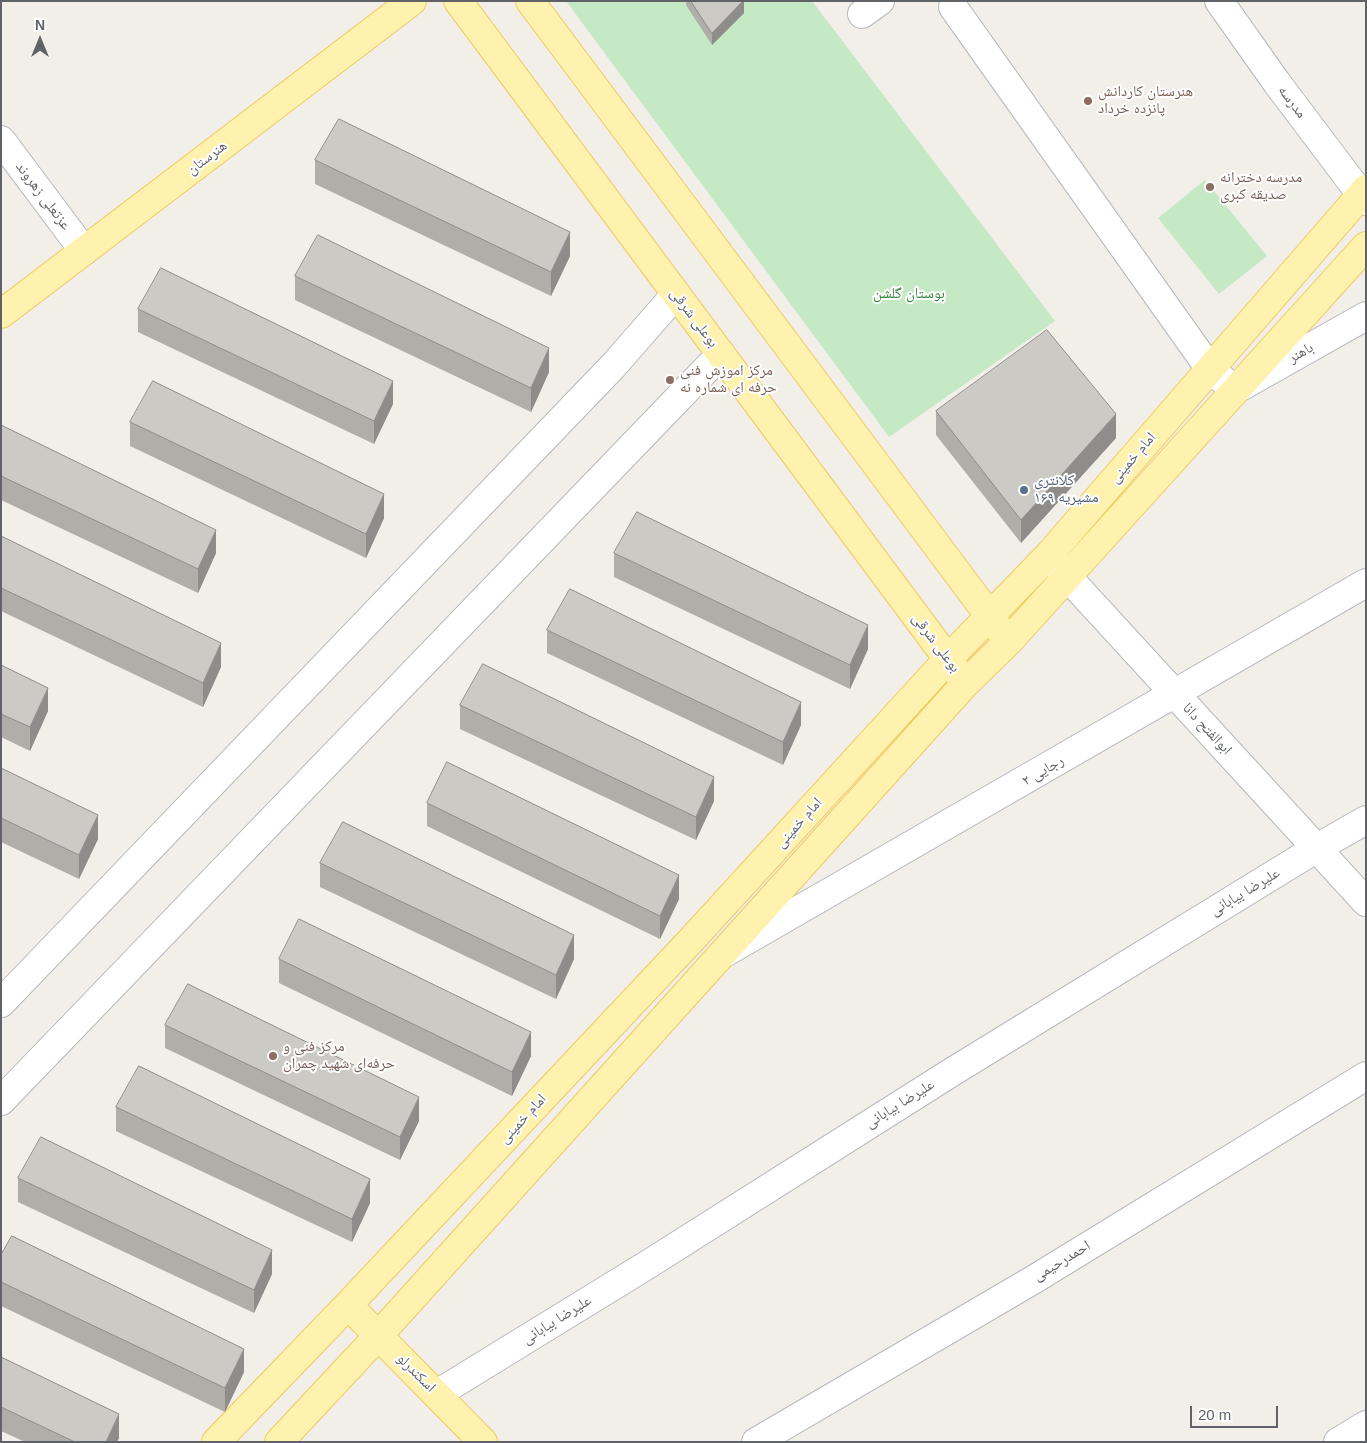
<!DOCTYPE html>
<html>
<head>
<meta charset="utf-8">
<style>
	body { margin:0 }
	#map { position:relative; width:1367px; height:1443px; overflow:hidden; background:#f1efe8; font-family:Helvetica,sans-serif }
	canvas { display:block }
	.frame { position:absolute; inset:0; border:2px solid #5f6368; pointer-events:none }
	.north { position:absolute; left:15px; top:15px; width:50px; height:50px; -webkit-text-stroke:4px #fff; paint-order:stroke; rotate:0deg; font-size:14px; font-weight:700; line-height:20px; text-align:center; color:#5f6368 }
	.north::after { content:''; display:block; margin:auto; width:18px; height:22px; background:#5f6368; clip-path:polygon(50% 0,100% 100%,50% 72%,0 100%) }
	.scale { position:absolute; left:1190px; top:1406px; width:88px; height:22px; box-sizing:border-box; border:2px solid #5f6368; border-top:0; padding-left:6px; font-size:15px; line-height:18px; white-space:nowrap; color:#5f6368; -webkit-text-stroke:4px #fff; paint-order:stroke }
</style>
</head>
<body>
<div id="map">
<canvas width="1367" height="1443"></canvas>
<div class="frame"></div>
<div class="north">N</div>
<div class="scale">20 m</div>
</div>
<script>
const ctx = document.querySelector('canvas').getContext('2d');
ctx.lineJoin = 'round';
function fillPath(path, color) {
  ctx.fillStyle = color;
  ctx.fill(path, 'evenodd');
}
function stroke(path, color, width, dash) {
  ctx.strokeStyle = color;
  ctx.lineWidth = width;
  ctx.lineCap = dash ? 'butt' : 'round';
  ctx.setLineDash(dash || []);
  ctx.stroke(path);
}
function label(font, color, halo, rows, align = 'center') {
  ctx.font = font + ' Helvetica,"Noto Naskh Arabic",sans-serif';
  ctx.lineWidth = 4;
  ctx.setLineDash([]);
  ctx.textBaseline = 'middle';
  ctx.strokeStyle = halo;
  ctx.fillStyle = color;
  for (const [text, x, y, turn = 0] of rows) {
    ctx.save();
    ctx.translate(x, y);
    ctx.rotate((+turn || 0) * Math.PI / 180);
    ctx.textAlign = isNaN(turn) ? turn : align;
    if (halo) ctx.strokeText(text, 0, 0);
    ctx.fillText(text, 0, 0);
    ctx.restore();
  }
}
fillPath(new Path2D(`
	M566,1H812L1055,321L889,437Z
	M1205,180L1267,256L1219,294L1158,218Z`), '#c5e8c5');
const minor = new Path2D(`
	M1219,1L1277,83L1366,201
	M953,7L1210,369L1235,390L1366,316
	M862,14L880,1
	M1,140L84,251
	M1051,559L1366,902
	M726,952L1366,583
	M1,1003L614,365L676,294
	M1,1101L721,354
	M437,1394L647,1265L952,1072L1317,848L1366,820
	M756,1442L1033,1280L1366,1076
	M1338,1442L1366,1425`);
const major = new Path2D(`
	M458,1L959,674
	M530,1L1000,630
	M1,314L412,1
	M348,1305L483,1442
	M216,1442L348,1305L695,936L948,659L1048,556L1366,189
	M279,1442L378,1336L966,683L1009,641L1366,246`);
stroke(minor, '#b5b8bc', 30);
stroke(major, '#f2c960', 30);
stroke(minor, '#fff', 28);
stroke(major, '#fff2af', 28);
fillPath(new Path2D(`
	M686,1H744V13L712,45L686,5Z
	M315,160L570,256L551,296L315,184Z
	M295,276L549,372L531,412L295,300Z
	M138,309L393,404L374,444L138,332Z
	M936,411L1116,438L1021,543L936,435Z
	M130,422L384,518L366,558L130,446Z
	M1,425L216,553L198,593L1,500Z
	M1,536L221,667L203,707L1,611Z
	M614,553L868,649L850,689L614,577Z
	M547,630L801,725L783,765L547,653Z
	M1,665L48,711L30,751L1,737Z
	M460,705L714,801L696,840L460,729Z
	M1,768L98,839L79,879L1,842Z
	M427,803L679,899L660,939L427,826Z
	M320,863L574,959L556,999L320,887Z
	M279,959L531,1056L512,1096L279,983Z
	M165,1025L419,1121L400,1160L165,1048Z
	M116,1107L370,1203L352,1242L116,1131Z
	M18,1178L272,1274L254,1313L18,1202Z
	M1,1255L244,1372L225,1412L1,1306Z
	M1,1357L119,1438L117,1442H25L1,1431Z`), '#afaea9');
fillPath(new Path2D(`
	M743,1H744V13L712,45V33Z
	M570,232V256L551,296V272Z
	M549,348V372L531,412V388Z
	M393,381V404L374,444V421Z
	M1116,414V438L1021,543V520Z
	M384,494V518L366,558V534Z
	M216,530V553L198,593V569Z
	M868,625V649L850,689V665Z
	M221,643V667L203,707V683Z
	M48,688V711L30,751V727Z
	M801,702V725L783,765V742Z
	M714,777V801L696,840V817Z
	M98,815V839L79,879V855Z
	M679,875V899L660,939V916Z
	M574,935V959L556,999V975Z
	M531,1032V1056L512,1096V1072Z
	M419,1097V1121L400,1160V1137Z
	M370,1179V1203L352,1242V1219Z
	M272,1250V1274L254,1313V1290Z
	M244,1349V1372L225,1412V1388Z
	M119,1414V1438L117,1442H106Z`), '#8f8d8a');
const building = new Path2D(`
	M691,1H743L712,33Z
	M339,119L570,232L551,272L315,160Z
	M318,235L549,348L531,388L295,276Z
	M161,268L393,381L374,421L138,309Z
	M1047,330L1116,414L1021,520L936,411Z
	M153,381L384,494L366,534L130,422Z
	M1,425L216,530L198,569L1,476Z
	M637,512L868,625L850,665L614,553Z
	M1,536L221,643L203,683L1,588Z
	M570,589L801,702L783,742L547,630Z
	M483,664L714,777L696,817L460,705Z
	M1,665L48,688L30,727L1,714Z
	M447,762L679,875L660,916L427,803Z
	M1,768L98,815L79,855L1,818Z
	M343,822L574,935L556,975L320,863Z
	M299,919L531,1032L512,1072L279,959Z
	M188,984L419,1097L400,1137L165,1025Z
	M139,1066L370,1179L352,1219L116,1107Z
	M41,1137L272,1250L254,1290L18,1178Z
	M12,1236L244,1349L225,1388L1,1282V1255Z
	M1,1357L119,1414L106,1442H75L1,1407Z`);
fillPath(building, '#cccac5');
stroke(building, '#8f8d8a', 1);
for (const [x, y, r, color] of [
	[1088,101,5,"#8d6e63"],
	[1210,187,5,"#8d6e63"],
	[670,380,5,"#8d6e63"],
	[1024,490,5,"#5c6f8a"],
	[273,1056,5,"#8d6e63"]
]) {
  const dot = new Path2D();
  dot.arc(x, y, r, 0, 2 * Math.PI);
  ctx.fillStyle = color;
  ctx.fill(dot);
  stroke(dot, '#fff', 2);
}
label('15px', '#785e54', '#fff', [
	["هنرستان کاردانش",1098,92],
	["پانزده خرداد",1098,109],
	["مدرسه دخترانه",1220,178],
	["صدیقه کبری",1220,195],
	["مرکز اموزش فنی",680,371],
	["حرفه ای شماره نه",680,388],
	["مرکز فنی و",283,1047],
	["حرفه‌ای شهید چمران",283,1064]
], 'left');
label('15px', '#5f6368', '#fff', [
	["مدرسه",1292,102,53],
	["هنرستان",207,158,-37],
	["عزتعلی زهروند",43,196,53],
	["بوعلی شرقی",694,318,53],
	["باهنر",1301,353,-30],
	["امام خمینی",1133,458,-49],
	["بوعلی شرقی",936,643,53],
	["ابوالفتح دانا",1207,729,47],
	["رجایی ۲",1043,771,-30],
	["امام خمینی",799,823,-48],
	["علیرضا بیابانی",1245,892,-31],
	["علیرضا بیابانی",900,1104,-32],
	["امام خمینی",523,1119,-47],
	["احمدرحیمی",1062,1261,-31],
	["علیرضا بیابانی",557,1320,-32],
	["اسکندرلو",416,1373,45]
]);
label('15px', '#348238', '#fff', [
	["بوستان گلشن",909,294]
]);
label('15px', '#4e5e75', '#fff', [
	["کلانتری",1034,481],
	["۱۶۹ مشیریه",1034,498]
], 'left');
</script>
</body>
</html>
